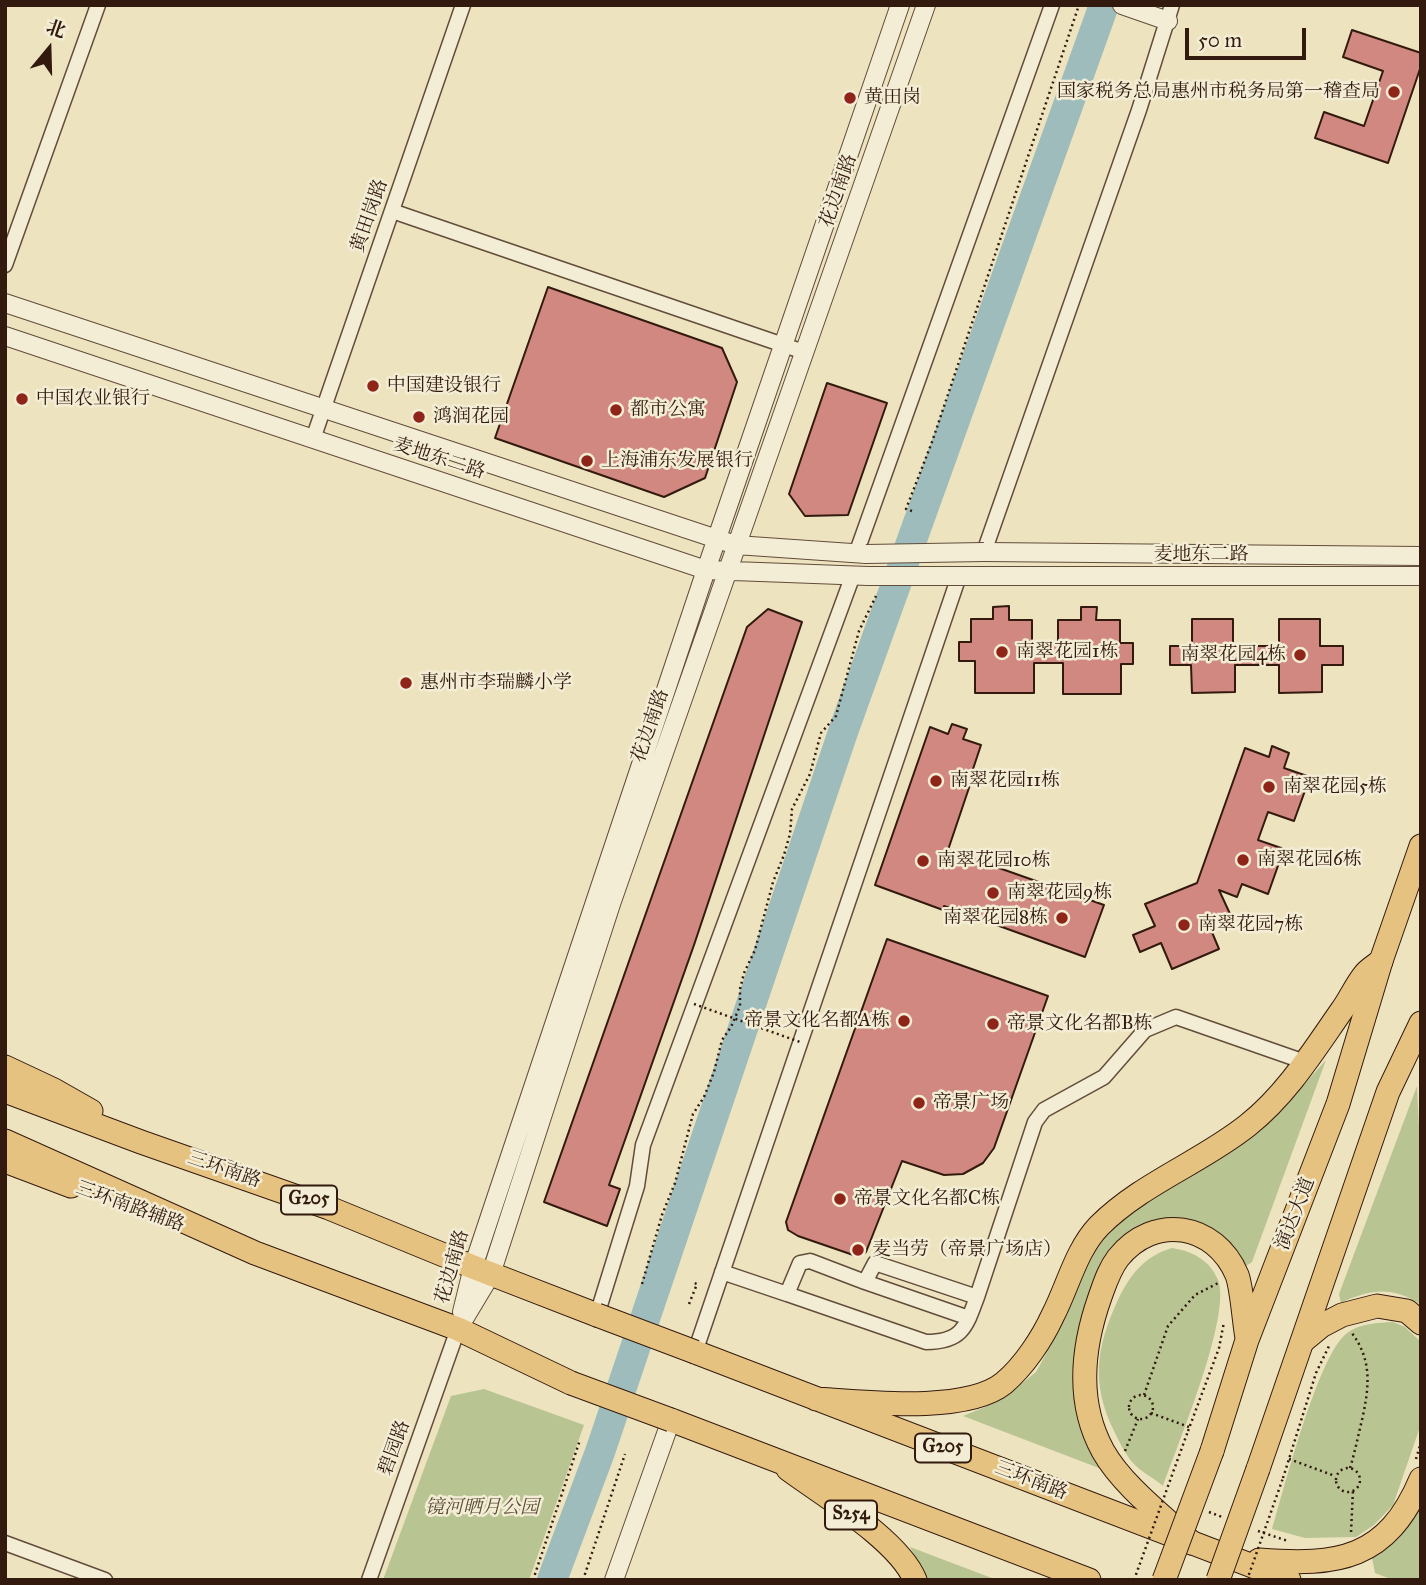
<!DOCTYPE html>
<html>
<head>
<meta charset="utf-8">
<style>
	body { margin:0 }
	#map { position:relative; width:1426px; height:1585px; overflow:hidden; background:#ede3bf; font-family:"IM FELL Great Primer","Noto Serif SC",serif }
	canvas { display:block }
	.frame { position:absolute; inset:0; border:7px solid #331a0e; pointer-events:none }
	.north { position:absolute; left:14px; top:14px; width:70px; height:70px; -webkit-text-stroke:5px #f3edd5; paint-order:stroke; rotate:19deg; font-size:19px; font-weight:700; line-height:28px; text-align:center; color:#331a0e }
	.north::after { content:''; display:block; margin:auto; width:24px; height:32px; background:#331a0e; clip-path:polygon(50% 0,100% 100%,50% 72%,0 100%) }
	.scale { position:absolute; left:1185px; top:28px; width:121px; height:32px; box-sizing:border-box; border:4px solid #331a0e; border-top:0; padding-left:9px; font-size:21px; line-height:24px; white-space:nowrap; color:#331a0e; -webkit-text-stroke:5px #f3edd5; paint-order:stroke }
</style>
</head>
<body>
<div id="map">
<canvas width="1426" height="1585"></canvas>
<div class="frame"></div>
<div class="north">北</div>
<div class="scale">50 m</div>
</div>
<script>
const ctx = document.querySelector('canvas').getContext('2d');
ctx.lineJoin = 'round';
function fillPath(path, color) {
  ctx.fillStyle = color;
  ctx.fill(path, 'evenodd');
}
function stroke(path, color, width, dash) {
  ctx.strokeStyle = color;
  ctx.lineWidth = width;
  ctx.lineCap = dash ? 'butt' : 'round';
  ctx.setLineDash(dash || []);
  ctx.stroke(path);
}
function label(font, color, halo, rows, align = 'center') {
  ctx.font = font + ' "IM FELL Great Primer","Noto Serif SC",serif';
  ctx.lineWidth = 5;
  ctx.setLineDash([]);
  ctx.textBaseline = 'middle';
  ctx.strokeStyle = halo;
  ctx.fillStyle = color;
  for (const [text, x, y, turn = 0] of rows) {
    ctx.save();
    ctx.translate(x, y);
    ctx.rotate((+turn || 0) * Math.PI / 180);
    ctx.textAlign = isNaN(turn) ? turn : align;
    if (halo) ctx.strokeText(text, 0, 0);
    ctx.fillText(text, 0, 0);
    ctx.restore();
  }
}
fillPath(new Path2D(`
	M1326,1060L1252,1262L1246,1266C1242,1259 1238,1250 1232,1244C1201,1213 1149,1208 1117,1241C1095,1265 1071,1348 1073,1381C1074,1415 1086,1443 1104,1470L963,1416L985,1407L1015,1389L1036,1372L1055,1338L1098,1242L1112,1226L1172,1182L1216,1161L1245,1142L1274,1118Z
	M1417,1086L1421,1171V1305C1393,1286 1370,1289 1341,1303L1339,1294Z
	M1172,1248C1192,1251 1210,1260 1218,1280C1232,1315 1177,1446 1163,1486C1154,1478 1141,1472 1133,1463C1125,1454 1119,1441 1114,1431C1091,1384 1096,1348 1117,1302C1129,1276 1144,1256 1172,1248Z
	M1393,1322L1405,1327L1421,1342V1424L1393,1505L1374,1525L1356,1537L1305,1538L1272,1529C1284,1489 1318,1355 1347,1333C1360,1323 1378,1323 1393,1322Z
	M484,1389L584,1425L529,1580H383L451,1396Z
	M1421,1496V1580H1393L1375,1573L1372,1558L1396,1534Z
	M910,1547L997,1580H927Z`), '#b8c492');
stroke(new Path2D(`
	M552,1580L600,1452L843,732L1104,5`), '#9dbcbb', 30);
const building = new Path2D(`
	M1352,30L1421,53V66L1388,163L1315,138L1324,112L1364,126L1383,71L1343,57Z
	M548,287L722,348L737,382L705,478L664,497L495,438Z
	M827,383L887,403L848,515L805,516L789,494Z
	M1009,606V620H1032V642H1058V620H1081V607H1097L1096,620H1120V643H1133V664H1121V694H1063V663H1034V693H975V661H959V642H971V619H993V607Z
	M768,609L802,622L694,945L609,1185L620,1189L607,1226L544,1202L747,627Z
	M1192,619H1233V646H1279V619H1320V646H1343V665H1322V692L1279,693V665H1235V692L1192,693L1191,665H1170V646H1192Z
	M952,724L967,729L963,739L981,745L971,775L973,776L948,850L1104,905L1085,957L944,906L943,910L875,885L930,727L948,734Z
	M1272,746L1289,753L1284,768L1310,777L1294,821L1268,812L1258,840L1284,849L1268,894L1242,884L1237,897L1219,890L1231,916L1209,925L1219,949L1172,969L1161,943L1140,952L1133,935L1155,926L1145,904L1197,883L1245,748L1269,757Z
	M887,939L1048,996L994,1148L983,1163L963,1174L944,1175L902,1161L866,1252L859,1257L798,1236L788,1230L786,1222Z`);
fillPath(building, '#d18880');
stroke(building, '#331a0e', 2);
const minor = new Path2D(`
	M392,211L804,352
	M5,265L98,5
	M313,439L463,5
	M984,552L1139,110L1172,5
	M856,554L1052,5
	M722,1272L787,1294L800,1263L810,1261L865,1282L875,1263L977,1297L1035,1122L1044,1110L1104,1077L1145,1030L1176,1017L1305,1062
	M865,1282L969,1318
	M787,1294L926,1342C962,1342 966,1327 977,1297
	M597,1315L637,1186L643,1145L853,575
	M695,1352L959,576
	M5,1543L105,1580
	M369,1580L458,1329`);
const tertiary = new Path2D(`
	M1122,5L1168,21
	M5,303L717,539L736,545L866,554
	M5,336L706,570L868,576
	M984,552L1421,556
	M982,576H1421
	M462,1312L473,1267L706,570L900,5
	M458,1329L491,1274L612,901L926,5
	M614,1580L671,1420`);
const primary = new Path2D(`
	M1212,1451L1247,1340L1338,1104L1381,961L1421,846
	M788,1469C823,1495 899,1540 915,1580
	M1258,1469L1388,1092L1421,1023
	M1192,1543C1163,1516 1122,1485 1103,1451C1076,1402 1082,1348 1100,1297C1105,1283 1109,1270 1118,1258C1154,1213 1215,1223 1237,1275C1242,1288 1244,1322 1247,1338`);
const trunk = new Path2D(`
	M5,1067L54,1090L91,1111
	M5,1091L141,1142L329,1208L473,1267L597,1315
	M5,1141L255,1253L458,1329L571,1383
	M5,1161L71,1186
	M1304,1340L1321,1326L1342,1315L1377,1306L1407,1311L1421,1323
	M695,1352L1289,1580
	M816,1399C863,1402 966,1414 1004,1383C1024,1366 1042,1339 1053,1315C1068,1286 1076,1250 1099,1226C1142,1183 1202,1162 1248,1125C1287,1094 1314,1050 1342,1010C1350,999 1356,985 1365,974C1369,969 1376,965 1381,961
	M671,1420L1089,1580
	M1259,1560C1338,1566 1387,1560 1421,1479`);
stroke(minor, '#624c3a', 17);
stroke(tertiary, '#624c3a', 20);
stroke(primary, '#331a0e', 25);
stroke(trunk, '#331a0e', 25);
stroke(new Path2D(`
	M912,511L906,509L932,442L1079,5
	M642,1284L662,1215L675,1183L693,1114L704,1097L714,1072L722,1040L731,1027L740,1006V989L744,973L755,950L773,882L784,855L790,834L792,809L810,774L821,733L836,716L859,631L876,596
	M689,1304L697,1284L692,1282
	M1129 1407a12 12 0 1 1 24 0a12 12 0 1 1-24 0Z
	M1144,1395L1168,1326L1195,1295L1220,1282
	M1151,1413L1189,1427
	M1188,1431L1219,1348L1224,1322
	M1125,1451L1138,1419
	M1289,1459L1335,1476
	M1416,1459L1421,1442
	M1350,1468C1355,1452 1358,1436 1362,1420C1369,1388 1373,1360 1351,1332
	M1336 1480a12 12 0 1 1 24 0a12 12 0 1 1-24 0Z
	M1283,1478L1316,1373L1330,1344
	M1209,1512L1222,1517
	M1258,1531L1288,1541
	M1351,1532L1353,1490
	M533,1580L580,1440
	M583,1580L625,1454`), '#331a0e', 2.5, [2, 3.5]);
stroke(minor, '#f3edd5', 14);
stroke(tertiary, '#f3edd5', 18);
stroke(primary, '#e6c280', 23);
stroke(trunk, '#e6c280', 23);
const tertiaryBridge = new Path2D(`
	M866,554L984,552
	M868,576H982`);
const primaryBridge = new Path2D(`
	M1164,1580L1212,1451
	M1218,1580L1258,1469`);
const trunkBridge = new Path2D(`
	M597,1315L695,1352
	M571,1383L671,1420`);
stroke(tertiaryBridge, '#624c3a', 20, []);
stroke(primaryBridge, '#331a0e', 25, []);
stroke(trunkBridge, '#331a0e', 25, []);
stroke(new Path2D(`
	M694,1004L800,1042
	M1134,1580L1188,1431
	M1247,1580L1283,1478`), '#331a0e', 2.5, [2, 3.5]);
stroke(tertiaryBridge, '#f3edd5', 18);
stroke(primaryBridge, '#e6c280', 23);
stroke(trunkBridge, '#e6c280', 23);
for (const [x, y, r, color] of [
	[1394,92,7,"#8f2418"],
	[850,98,7,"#8f2418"],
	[373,386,7,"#8f2418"],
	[22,399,7,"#8f2418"],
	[616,410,7,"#8f2418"],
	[419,417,7,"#8f2418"],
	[587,461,7,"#8f2418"],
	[1002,652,7,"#8f2418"],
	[1300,655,7,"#8f2418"],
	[406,683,7,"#8f2418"],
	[936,781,7,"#8f2418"],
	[1269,787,7,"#8f2418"],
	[1243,860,7,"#8f2418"],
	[923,861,7,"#8f2418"],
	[993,893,7,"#8f2418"],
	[1062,918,7,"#8f2418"],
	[1184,925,7,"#8f2418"],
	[904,1021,7,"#8f2418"],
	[993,1024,7,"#8f2418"],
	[919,1103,7,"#8f2418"],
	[840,1199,7,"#8f2418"],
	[858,1250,7,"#8f2418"]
]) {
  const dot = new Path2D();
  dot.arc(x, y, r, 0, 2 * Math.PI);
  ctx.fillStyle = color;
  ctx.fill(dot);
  stroke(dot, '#f3edd5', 2.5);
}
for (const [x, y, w] of [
	[309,1200,56],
	[943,1448,56],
	[851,1515,52]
]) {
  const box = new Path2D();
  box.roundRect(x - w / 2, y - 14.5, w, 29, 5);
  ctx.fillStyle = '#f3edd5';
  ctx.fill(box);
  stroke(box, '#331a0e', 2);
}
label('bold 18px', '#331a0e', null, [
	["G205",309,1200],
	["G205",943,1448],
	["S254",851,1515]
]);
label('19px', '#331a0e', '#f3edd5', [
	["国家税务总局惠州市税务局第一稽查局",1380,92,"right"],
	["黄田岗",864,98],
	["中国建设银行",387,386],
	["中国农业银行",36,399],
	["都市公寓",630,410],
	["鸿润花园",433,417],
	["上海浦东发展银行",601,461],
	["南翠花园1栋",1016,652],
	["南翠花园4栋",1286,655,"right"],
	["惠州市李瑞麟小学",420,683],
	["南翠花园11栋",950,781],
	["南翠花园5栋",1283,787],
	["南翠花园6栋",1257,860],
	["南翠花园10栋",937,861],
	["南翠花园9栋",1007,893],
	["南翠花园8栋",1048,918,"right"],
	["南翠花园7栋",1198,925],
	["帝景文化名都A栋",890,1021,"right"],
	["帝景文化名都B栋",1007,1024],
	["帝景广场",933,1103],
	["帝景文化名都C栋",854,1199],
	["麦当劳（帝景广场店）",872,1250]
], 'left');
label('19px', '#331a0e', '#f3edd5', [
	["花边南路",839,191,-71],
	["黄田岗路",370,216,-71],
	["麦地东二路",439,459,18],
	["麦地东二路",1201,555],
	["花边南路",651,726,-71],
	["三环南路",224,1170,19],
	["三环南路辅路",130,1207,20],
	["演达大道",1296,1214,-69],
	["花边南路",453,1267,-74],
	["碧园路",395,1448,-70],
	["三环南路",1031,1481,21]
]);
label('italic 19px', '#5b4d36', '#f3edd5', [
	["镜河晒月公园",482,1508]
]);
</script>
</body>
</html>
